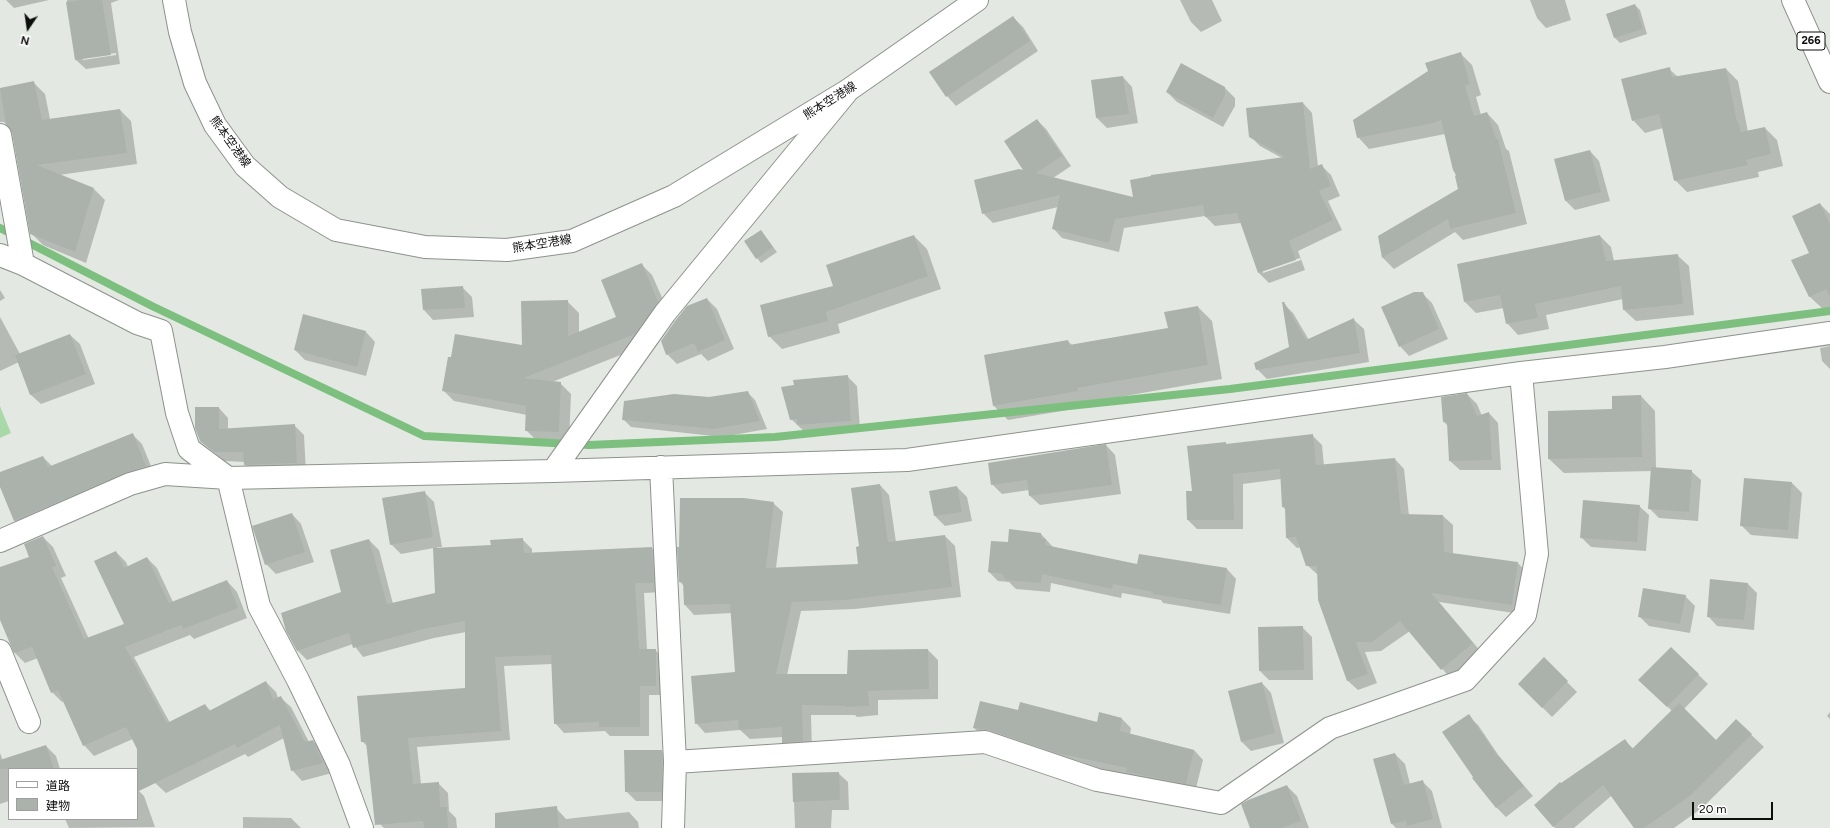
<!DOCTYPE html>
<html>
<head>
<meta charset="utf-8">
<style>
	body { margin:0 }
	#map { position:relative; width:1830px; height:828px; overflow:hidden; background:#e3e9e2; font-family:Figtree,"Noto Sans JP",sans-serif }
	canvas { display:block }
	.legend { position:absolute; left:8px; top:768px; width:130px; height:52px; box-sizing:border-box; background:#fff; border:1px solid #9e9f9e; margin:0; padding:5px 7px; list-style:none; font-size:12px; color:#0c0e0c }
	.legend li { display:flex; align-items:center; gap:8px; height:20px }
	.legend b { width:20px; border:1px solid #9e9f9e }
	.north { position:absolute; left:8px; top:8px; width:40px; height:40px; -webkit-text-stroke:3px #fff; paint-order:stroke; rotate:193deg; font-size:11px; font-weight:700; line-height:16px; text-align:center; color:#0c0e0c }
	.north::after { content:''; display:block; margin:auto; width:14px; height:18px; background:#0c0e0c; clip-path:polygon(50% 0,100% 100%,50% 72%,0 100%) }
	.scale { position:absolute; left:1692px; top:802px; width:81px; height:18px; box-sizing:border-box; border:2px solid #0c0e0c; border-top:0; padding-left:5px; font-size:12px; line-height:14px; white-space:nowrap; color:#0c0e0c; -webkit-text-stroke:3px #fff; paint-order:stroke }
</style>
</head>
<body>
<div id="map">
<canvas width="1830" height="828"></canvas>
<ul class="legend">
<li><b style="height:5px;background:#fff"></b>道路</li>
<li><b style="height:11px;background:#abb2ab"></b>建物</li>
</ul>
<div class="north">N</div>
<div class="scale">20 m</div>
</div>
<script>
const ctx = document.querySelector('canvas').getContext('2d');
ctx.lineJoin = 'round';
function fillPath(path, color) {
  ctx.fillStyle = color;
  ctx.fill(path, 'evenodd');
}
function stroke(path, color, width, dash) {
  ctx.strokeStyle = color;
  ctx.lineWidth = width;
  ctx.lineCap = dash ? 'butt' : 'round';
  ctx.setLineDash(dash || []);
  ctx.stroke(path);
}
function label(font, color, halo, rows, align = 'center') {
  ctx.font = font + ' Figtree,"Noto Sans JP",sans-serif';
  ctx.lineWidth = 3;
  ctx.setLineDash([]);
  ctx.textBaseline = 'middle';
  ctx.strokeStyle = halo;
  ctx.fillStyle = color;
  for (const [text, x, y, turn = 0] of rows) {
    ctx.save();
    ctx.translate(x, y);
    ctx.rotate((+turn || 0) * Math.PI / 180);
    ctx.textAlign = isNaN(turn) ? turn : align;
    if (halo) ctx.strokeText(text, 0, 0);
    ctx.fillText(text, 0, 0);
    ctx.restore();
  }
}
fillPath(new Path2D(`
	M0,406L11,433L0,438Z`), '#aad9a9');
fillPath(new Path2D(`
	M6,0H49L14,8Z
	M67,0H119L111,3L120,64L86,69L76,60ZM116,53V55L83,60V58Z
	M1180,0H1212L1222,21L1201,32L1191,22Z
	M1530,0H1565L1571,20L1546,28L1537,18Z
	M1635,5L1640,10L1647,34L1620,43L1615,38L1607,14Z
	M1013,17L1023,27L1038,51L956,106L947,96Z
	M1461,54L1472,65L1481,95L1476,97L1481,115L1487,113L1498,125L1506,149L1509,151L1527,224L1463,240L1455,232L1394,269L1383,258L1379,237L1459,190L1457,175L1445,134L1369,149L1358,137Z
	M1669,69L1678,77L1726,69L1738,81L1748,132L1765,128L1777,140L1783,166L1758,172L1759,177L1687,192L1675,180L1663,128L1645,133L1633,120Z
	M1123,77L1132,87L1138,123L1107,128L1097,118L1092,81Z
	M34,83L45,94L50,119L120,110L131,121L137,164L59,175L94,189L105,200L86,263L43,245L31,233L13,132L4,122H0V89Z
	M1225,88L1235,98V106L1223,127L1177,102L1167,92Z
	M1303,103L1312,113L1318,166L1321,165L1331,175L1340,196L1328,201L1342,230L1298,251L1305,270L1269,283L1259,273L1241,223L1215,226L1205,216L1124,228L1119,252L1062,238L1053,228L1058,207L993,223L983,213L1026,172L1037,120L1046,129L1071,166L1053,178L1134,198L1282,158L1260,146L1250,136ZM1300,258L1301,260L1263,273V271Z
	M1590,151L1599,161L1610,201L1575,210L1565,200Z
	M1820,204L1830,214V308L1824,310L1809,296L1810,253Z
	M761,231L777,252L761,263L757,258Z
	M914,236L927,249L941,289L838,324L840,333L782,349L769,336L834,287Z
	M1600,236L1611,247L1614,261L1677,255L1689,266L1694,315L1636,321L1624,310L1623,299L1546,315L1549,329L1518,335L1507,323L1504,308L1476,313L1465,302L1458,265Z
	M641,264L652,275L669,313L646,345L552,382L560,383L571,394L569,443L537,441L526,430L527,415L454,401L443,390L523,346L567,301L579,313V333L618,318Z
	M462,287L472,297L474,317L433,320L424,310Z
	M0,290L5,298L0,301Z
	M1422,293L1432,303L1448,339L1409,356L1400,346Z
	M707,299L717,309L734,349L708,361L701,354L677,364L667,354Z
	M1283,303L1293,313L1309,340L1354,320L1364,329L1369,362L1267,379L1257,369L1290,348Z
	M1198,307L1212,321L1222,379L1091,402L1092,406L1008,420L994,406L985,355L1068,341L1073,346L1169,329Z
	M0,317L20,354L70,335L80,344L95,384L41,404L31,395L19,362L0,371Z
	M366,332L375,342L366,376L305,360L295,350Z
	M1830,346V369L1822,361L1820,348Z
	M847,376L857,386L860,430L808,435L791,419Z
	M747,392L755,400L767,429L722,437L631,427L623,419L709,398Z
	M1467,394L1477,404L1482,416L1489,413L1498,423L1501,470H1460L1450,461L1448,426L1444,422Z
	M1641,396L1655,411L1656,468L1691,471L1701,480L1698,521L1659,518L1649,508L1652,471L1564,473L1549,459L1614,410Z
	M219,408L228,418V429L294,425L304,435L306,473L255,474L245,465V462L225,461L200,441Z
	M132,434L142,444L155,476L25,530L15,521L0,484V473L43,457L52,466Z
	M1312,435L1322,445L1324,466L1395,459L1404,469L1409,516H1443L1453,525V554L1518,563L1527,573L1521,614L1439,602L1482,653L1451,679L1410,631L1381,651L1365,652L1377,683L1358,690L1348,681L1319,600L1318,575L1307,565L1301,547L1297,548L1287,538L1286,510L1283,507L1281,479L1243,484V529H1197L1188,520L1193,492L1226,443L1227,445Z
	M1106,445L1115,455L1121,494L1040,505L1030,496L1029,490L1002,494L992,484Z
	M1792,483L1802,493L1798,539L1751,535L1741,525Z
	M880,485L889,495L896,542L945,536L955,546L961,597L855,609L801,611L787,675H848L928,650L938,660V699L878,700V715L857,717L855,715H811L812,751L793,752L783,742V737L750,739L740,730L705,733L696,723L736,673L732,613L694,615L685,605L684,586L680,582L773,503L783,512L776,568L859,565L860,547Z
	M957,487L967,497L972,521L945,526L935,516Z
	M424,492L434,502L442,547H437V549L492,546L522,539L532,549V553L652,548L662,558L663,592L644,593L647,650H655L665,659V695H649V736H610L605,731L564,733L555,723L553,664L504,666L510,740L417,747L421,784L438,783L448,793L449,811L456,818L457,828H384L380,824L368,747L362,741L466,689V632L434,638L363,657L353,644L307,660L297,650L343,593L369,540L379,550L393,604L436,594L434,548L401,554L391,544Z
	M1639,506L1649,515L1646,551L1591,547L1581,537Z
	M292,514L301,524L314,562L276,574L266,564Z
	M1041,534L1053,547L1138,565L1227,569L1236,579L1230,614L1163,603L1161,600L1122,593L1121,598L1051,583L1050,592L1016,589L1009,582L998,581L989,572L1009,543Z
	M43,537L53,547L66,576L61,578L89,639L125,624L116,552L126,562L128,567L147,558L157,568L173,602L227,581L237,592L247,618L194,639L190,635L134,657L170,723L205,705L211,711L266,682L276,692L278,698L280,697L291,707L309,742L313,741L323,751L332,773L302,781L292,770L284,738L248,757L245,754L166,793L155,783L133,739L94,756L84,745L64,701L62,702L52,692L38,658L25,663L15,653L0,617V569L30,558Z
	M1747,583L1757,593L1754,630L1717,626L1708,616Z
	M1685,596L1695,606L1690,633L1649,626L1639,616Z
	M1302,627L1312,637L1313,680H1269L1260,671Z
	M1671,648L1708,684L1684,709L1716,742L1736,720L1764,747L1702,808L1674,828H1636L1672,711L1640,680Z
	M1544,659L1577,692L1552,717L1519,684Z
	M1262,683L1271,693L1284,743L1251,751L1242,742Z
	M1019,711L1098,723L1100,714L1122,719L1131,728L1130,734L1194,750L1203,760L1195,792L1130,775L1066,762L984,737L974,728Z
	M1830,712V719L1827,716Z
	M1468,716L1478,725L1501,759L1533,796L1506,817L1496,807L1474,778Z
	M1625,741L1635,750L1646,766L1574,828H1555L1535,805L1561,784Z
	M46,746L56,756L60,769H9V801L0,804V753L3,761Z
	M661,751L671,760V801H636L626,791Z
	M1395,754L1405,764L1410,784L1422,781L1432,791L1442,828H1396L1392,824L1374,759Z
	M838,773L848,782L849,810H832L831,828H795L793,774Z
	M1287,786L1297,796L1309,828H1251Z
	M137,789L144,796L155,827L69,828L65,819H137Z
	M556,808L566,819L629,812L638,822L639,828H534Z
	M243,817L291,818L301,828H243Z`), '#0003');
stroke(new Path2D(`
	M0,228L152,306L424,436L589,445L775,437L1230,389L1830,311`), '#7dbf7e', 8);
fillPath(new Path2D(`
	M80,0H102L111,55L75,60L66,2Z
	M1635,4L1643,29L1614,38L1606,14Z
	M1013,16L1030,41L946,97L929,72Z
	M1461,52L1470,84L1465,86L1474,116L1487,112L1496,139H1498L1516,213L1450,229L1448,219L1382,258L1378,236L1458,189L1455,176L1456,175L1453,170L1441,120L1429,124L1357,138L1353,120L1428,71L1425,63Z
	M1181,63L1225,87V95L1213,118L1166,92Z
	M1670,67L1672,77L1726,68L1737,121H1738L1741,132L1765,127L1771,154L1746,160L1748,165L1674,181L1659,114L1632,121L1621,79Z
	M1123,76L1129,114L1096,118L1091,80Z
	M34,81L42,120L120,109L127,153L37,165L94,188L75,252L30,234L12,133L6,125L0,88Z
	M1303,102L1310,169L1322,164L1331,186L1319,191L1333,220L1289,241L1296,260L1258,273L1237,213L1205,217L1203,205L1115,219L1109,243L1052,229L1060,195L982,214L974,180L1019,169L1023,170L1004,141L1037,119L1062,156L1036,173L1133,197L1130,180L1151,176V175L1285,157L1249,137L1246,108Z
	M1590,150L1601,192L1565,201L1554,159Z
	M1820,203L1830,224V297L1826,289L1809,297L1791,260L1809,253L1792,216Z
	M761,230L773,247L756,259L744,241Z
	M914,235L928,276L826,312L828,321L768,337L760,305L833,286L826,265Z
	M1600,235L1606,261L1678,254L1683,304L1623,310L1621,286L1535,304L1538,318L1506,324L1500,295L1464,302L1457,264Z
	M642,263L658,302L635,334L524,378L561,382L559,432L525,431L526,406L442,391L448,357H451L455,334L522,345L521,301L568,300V336L616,317L601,280Z
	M463,286L465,308L423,310L421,289Z
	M1414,292H1423L1439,329L1399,347L1381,307Z
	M707,298L725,340L698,352L694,343L666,355L661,341L675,321L687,306Z
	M1282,302H1284L1306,340L1354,318L1360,353L1256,370L1254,363L1289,347Z
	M1198,306L1208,365L1077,388L1078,391L993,406L984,355L1068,340L1069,345L1168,328L1164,312Z
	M303,314L366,331L357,367L294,350Z
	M70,334L86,374L30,395L15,355Z
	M848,375L851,421L797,425V419L790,420L781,387L794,385L793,380Z
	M748,391L760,421L714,429L622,420L624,401L674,394L709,397Z
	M1467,393L1477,416L1489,412L1492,460L1449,461L1447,422H1443L1441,397Z
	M1641,395L1642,457L1548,459V411L1612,409V396Z
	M195,407H219V429L295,424L297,463L244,465L243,452H214L200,441L195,428Z
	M133,433L146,466L125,473L14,521L0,487V472L43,456L48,467Z
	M1313,434L1316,465L1395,458L1401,514L1443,515L1444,552L1518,562L1512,605L1431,593L1473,643L1441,670L1400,621L1372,642H1356L1368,674L1347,681L1318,600L1317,566H1306L1296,537L1286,538L1285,507H1282L1280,469L1233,474L1234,520H1187L1186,491H1192L1187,446L1226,442V444Z
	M1106,444L1112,485L1029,496L1027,480L991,485L988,463Z
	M1651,467L1692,470L1689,512L1648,509Z
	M1744,478L1792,482L1788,530L1740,526Z
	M880,484L888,542L945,535L952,587L845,600L792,602L776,674H847L848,650L928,649L929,689L868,691L869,706L846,707V706L802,705L803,741L782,743V727L739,730L738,720L695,724L691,676L735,672L730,604L684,605L683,582H679L677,547H679L680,498H744L774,502L766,568L858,564L856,547L859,546L851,488Z
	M957,486L962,512L934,516L929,491Z
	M425,491L433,537L390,545L382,498Z
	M1583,500L1640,505L1637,542L1580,538Z
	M292,513L305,552L265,565L252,526Z
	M1009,529L1041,533V538L1046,539L1045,545L1137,564L1139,554L1227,568L1221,605L1153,594V592L1113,584L1112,589L1042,574L1041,583L1005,580L1003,574L988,572L991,541L1008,542Z
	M43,536L56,566L52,567L84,639L124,624L94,561L116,551L124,568L147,557L169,603L227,580L238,608L183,629L181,625L125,647L167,723L205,704L209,711L266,681L275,704L274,699L281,696L305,742L313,740L323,763L291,771L280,725L237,748L235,744L137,792V749L126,727L83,746L58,690L51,693L32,647L14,653L0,620V567L29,557L24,544Z
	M523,538L524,553L652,547L654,583H635L639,649H656V686H640V727H599V722L554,724L551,655L495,657L501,731L408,738L413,784L439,782L440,807H447L448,828H424L423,821L375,825L366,742H361L357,696L465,688V621L424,629L353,648L349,633L297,651L286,631L281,613L341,592L330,550L369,539L387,604L435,593L433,548L491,545L490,540Z
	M1710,579L1748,583L1744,620L1707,617Z
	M1643,588L1686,595L1680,624L1638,617Z
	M1303,626L1304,670L1259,671L1258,627Z
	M1671,647L1699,674L1667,707L1638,680Z
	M1544,657L1568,681L1542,708L1518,684Z
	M1262,682L1275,733L1241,742L1228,691Z
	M980,701L1018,710L1020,702L1097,722L1099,712L1122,718L1120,731L1194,750L1186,784L1126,772L1127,768L1056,753L989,730L973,728Z
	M1679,703L1716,740L1736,719L1752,734L1690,796L1644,828H1634L1603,785L1553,827L1534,805L1560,782L1561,783L1625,739L1632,749Z
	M1469,714L1498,757L1499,756L1524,786L1496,808L1472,778L1473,777L1442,732Z
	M46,745L54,769H0V760Z
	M624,750H662V792H625Z
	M1395,753L1404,785L1423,780L1433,819L1407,826L1406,821L1391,824L1373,759Z
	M839,772L840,800L793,802L792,773Z
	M1287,785L1301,821L1282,828H1250L1241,804L1248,800Z
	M557,806L559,828H495V813Z`), '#abb2ab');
const minor = new Path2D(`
	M0,135L23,264L137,323L161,331L177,413L189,449L228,478L259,606L298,680L339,765L362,828
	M0,255L23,264
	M661,467L675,762L673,828
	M553,471L665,313L846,93
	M0,541L130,484L165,474L228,478L553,471L907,460L1521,373L1665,357L1830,333
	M0,651L29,722
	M675,762L985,742L1097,780L1221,803L1330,728L1465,680L1525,615L1537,554L1521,373`);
const major = new Path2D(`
	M174,0L180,32L195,83L215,125L245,166L280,197L336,230L425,247L507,250L572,241L674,196L847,91L977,0`);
const highway = new Path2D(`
	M1793,0L1830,82`);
stroke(minor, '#8c938c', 24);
stroke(major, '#8c938c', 24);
stroke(highway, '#8c938c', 24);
stroke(minor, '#fff', 22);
stroke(major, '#fff', 22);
stroke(highway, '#fff', 22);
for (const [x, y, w] of [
	[1811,41,28]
]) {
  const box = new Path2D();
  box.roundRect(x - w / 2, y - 9, w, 18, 3);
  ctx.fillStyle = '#fff';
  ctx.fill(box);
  stroke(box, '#0c0e0c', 1);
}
label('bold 11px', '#0c0e0c', null, [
	["266",1811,41]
]);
label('12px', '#0c0e0c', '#fff', [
	["熊本空港線",830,101,-32],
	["熊本空港線",230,142,54],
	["熊本空港線",542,244,-9]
]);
</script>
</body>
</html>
